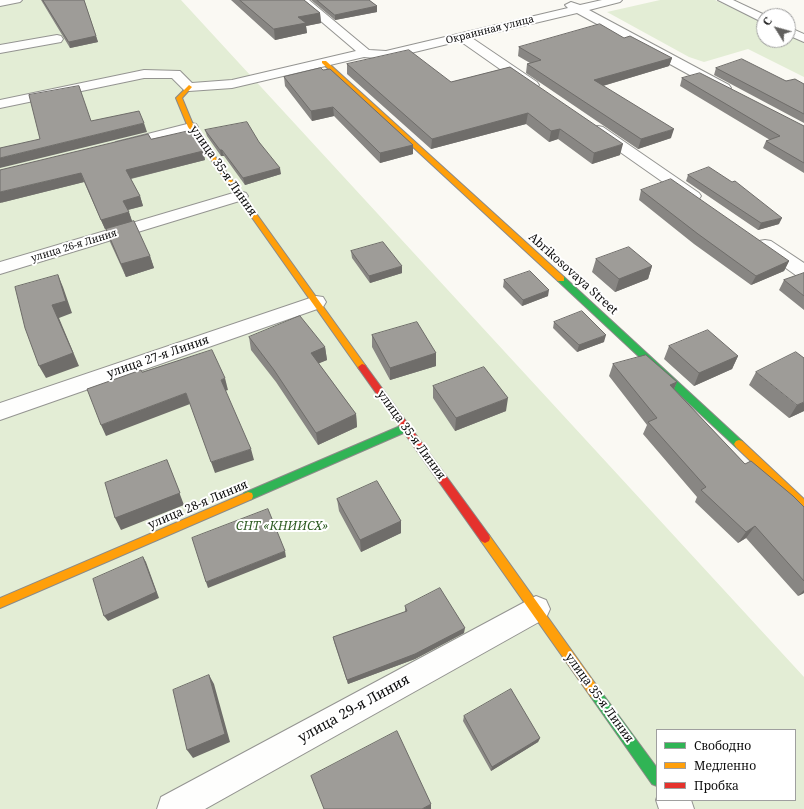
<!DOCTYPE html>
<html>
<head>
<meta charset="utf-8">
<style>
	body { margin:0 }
	#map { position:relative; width:804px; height:809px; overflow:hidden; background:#faf9f3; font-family:"Noto Serif",serif }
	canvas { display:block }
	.legend { position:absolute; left:656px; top:729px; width:140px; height:72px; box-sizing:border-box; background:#fff; border:1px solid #9f9f9f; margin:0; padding:5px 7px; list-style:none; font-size:12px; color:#0e0e0e }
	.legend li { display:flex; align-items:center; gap:8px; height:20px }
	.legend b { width:20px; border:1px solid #9f9f9f }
	.north { position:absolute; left:756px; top:8px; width:40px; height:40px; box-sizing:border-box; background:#fff; border:1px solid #9f9f9f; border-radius:50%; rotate:307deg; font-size:11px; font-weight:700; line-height:16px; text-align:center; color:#0e0e0e }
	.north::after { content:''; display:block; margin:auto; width:14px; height:18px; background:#61605e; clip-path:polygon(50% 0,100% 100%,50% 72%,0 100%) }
</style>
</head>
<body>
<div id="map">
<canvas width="804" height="809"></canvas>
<ul class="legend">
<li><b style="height:5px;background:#30b455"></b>Свободно</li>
<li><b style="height:5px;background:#ff9f0a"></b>Медленно</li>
<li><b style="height:5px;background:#e5322d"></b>Пробка</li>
</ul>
<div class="north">С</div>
</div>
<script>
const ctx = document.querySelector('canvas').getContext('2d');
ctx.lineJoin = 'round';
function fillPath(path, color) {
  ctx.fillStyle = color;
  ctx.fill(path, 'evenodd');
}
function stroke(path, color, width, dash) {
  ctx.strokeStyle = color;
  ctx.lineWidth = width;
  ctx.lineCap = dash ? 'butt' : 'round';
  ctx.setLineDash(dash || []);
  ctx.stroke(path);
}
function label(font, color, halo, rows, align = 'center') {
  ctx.font = font + ' "Noto Serif",serif';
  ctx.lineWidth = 4;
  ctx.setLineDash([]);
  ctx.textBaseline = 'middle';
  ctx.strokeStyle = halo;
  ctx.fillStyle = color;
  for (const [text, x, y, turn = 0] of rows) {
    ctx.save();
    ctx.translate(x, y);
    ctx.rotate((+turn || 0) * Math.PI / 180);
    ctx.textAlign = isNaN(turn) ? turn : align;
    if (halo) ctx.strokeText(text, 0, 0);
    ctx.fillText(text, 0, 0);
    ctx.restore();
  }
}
fillPath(new Path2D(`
	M0,0H181L804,677V809H0ZM657,730H795V800H657Z
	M660,0H715L764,23V40H788V34L804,42V77L748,49L704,62L689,57L607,12Z`), '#e3edd5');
const street = new Path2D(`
	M0,0H22L20,2L0,6Z
	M296,0H309L369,50L386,51L568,8L565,5L571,2L580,5L602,0H622L620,2L589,10L729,85L731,88L729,91H719L577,13L472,38L537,82L539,85L537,88H527L460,41L386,59L364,57L232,88L189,91L184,90L172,78H144L0,108V100L144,70L180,71L192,83L232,80L356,51Z
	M718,0H733L767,16H764V23Z
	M788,27L804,34V42L788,35Z
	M57,35L61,36L63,39L61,42L0,53V45Z
	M191,123L196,124L198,127L196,130L121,150L116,148L113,145L116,142Z
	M598,126L603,127L699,193L701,196L699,199L693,201L687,199L593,133L591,130L593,127Z
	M240,191L246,193L248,196L246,199L0,274V262Z
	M765,240L771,241L804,263V278L797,276L759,249L756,245L759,241Z
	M316,296L323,297L326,302L323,307L0,420V403Z
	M536,596L546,600L550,609L546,618L205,809H157L161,797Z
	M657,797V800H691L694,809H659L656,800Z`);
const fast = new Path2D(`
	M558,277H564L742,441L744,444L742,447H736L558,281Z
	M405,424L408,425L410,428L408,431L252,499L248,500L244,499L243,496L244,493Z
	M595,687L599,689L657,768V786L652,784L591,697L589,693L591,689Z`);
const slow = new Path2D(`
	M322,61H326L564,277V281H558L322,63Z
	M189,85L192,87L182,98L194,127L365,365L366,367L365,369H359L188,127L176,98Z
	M739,440L742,441L804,499V509L800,508L736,447L734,444L736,441Z
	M248,492L252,493L253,496L252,499L0,608V598Z
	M485,533L489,535L599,689L601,693L599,697L595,699L591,697L481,541L480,538L481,535Z`);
const jam = new Path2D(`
	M362,364L365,365L489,535L490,538L489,541L485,543L481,541L359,369L358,367Z`);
stroke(street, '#949491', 2);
stroke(fast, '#8b8a88', 2);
stroke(slow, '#8b8a88', 2);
stroke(jam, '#8b8a88', 2);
fillPath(street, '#fefefd');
fillPath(fast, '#30b455');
fillPath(slow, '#ff9f0a');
fillPath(jam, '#e5322d');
fillPath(new Path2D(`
	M41,0H84L98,42L70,48Z
	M231,0H304L320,13L321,23L306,26L307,33L275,40Z
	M311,0H369L377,6V12L335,20Z
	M624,38L672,58L669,66L603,86L671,138L638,149L526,73L527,64L530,63L518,56L519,47Z
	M347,64L451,82L510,67L620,155L592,164L558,139L549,142L526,124L431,149L347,74Z
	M716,68L804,84V123L714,75Z
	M284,77L413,145V154L380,163L334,116L312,121L285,86Z
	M682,78L804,126V173L763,148L766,141L770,140L680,86Z
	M205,130L259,142L281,174L245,185L224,156H221L207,136Z
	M151,139L203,151L205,160L131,179L140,196L143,206L128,210L132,221L150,256L154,268L126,277L110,242L106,229L126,223L105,229L84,182L0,203Z
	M688,175L779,224L758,230L686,181Z
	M641,190L789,261L784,271L751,285L694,244L639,200Z
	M351,251L402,273L370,283L352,258Z
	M596,259L652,266L648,279L615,292L592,272Z
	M804,273V310L779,290L784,280Z
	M504,280L548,296L522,306L503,287Z
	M554,322L604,342L577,352L553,328Z
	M372,335L436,353V366L390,380L372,347Z
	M249,337L325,347L327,360L318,363L356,414L357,427L318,445L276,382L251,350Z
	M669,346L738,356L732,369L694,386L664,359Z
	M613,364L677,382L674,389L745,464L804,507V593L798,596L746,538L738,543L695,502L697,497L643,434L647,425L609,376Z
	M756,372L804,411L789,418L749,385Z
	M433,386L506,411L455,431L433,398Z
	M337,499L401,521V533L361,552L339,511Z
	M405,606L464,633L415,659L348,684L334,642L333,637L405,612Z
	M464,716L540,738L538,742L491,771L463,721Z`), '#888683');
fillPath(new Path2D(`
	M377,6V12L335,20V15Z
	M320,13L321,23L306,26L307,33L275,40L274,29L298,17Z
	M96,36L98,42L70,48L69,42Z
	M672,58L669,66L592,89L594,80Z
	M333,107L334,116L312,121L311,111Z
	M528,113L526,124L431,149L432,139Z
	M144,123L147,132L0,168V158Z
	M560,129L558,139L549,142L551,131Z
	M674,129L671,138L638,149L641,139Z
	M623,144L620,155L592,164L594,153Z
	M413,145V154L380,163V153Z
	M220,150H222L224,156H221Z
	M203,151L205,160L129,179L126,170Z
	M280,168L281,174L245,185L243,178Z
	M81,173L84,182L0,203V192Z
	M140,196L143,206L127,210L123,201Z
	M129,212L132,221L105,229L101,220Z
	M782,218L779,224L758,230L761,223Z
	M150,256L154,268L126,277L121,264Z
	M789,261L784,271L751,285L756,276Z
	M402,266V273L370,283L369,276Z
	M652,266L648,279L615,292L619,279Z
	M58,275L63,287L72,313L59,318L79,366L46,378L39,366Z
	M549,290L548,296L522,306L523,300Z
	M606,335L604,342L577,352L579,345Z
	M325,347L327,360L313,366L311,353Z
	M436,353V366L390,380V368Z
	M738,356L732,369L694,386L699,373Z
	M225,378L228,390L225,391L221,380Z
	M677,382L671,395L670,385Z
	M186,393L190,404L106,436L101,425Z
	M508,398L506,411L455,431L456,418Z
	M804,402V411L789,418L797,405Z
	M356,414L357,427L318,445L316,433Z
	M251,449L254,460L215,473L211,462Z
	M167,460L184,505L121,530L115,518Z
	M401,521V533L361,552L360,540Z
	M755,526L746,538L738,543L746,532Z
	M285,551L286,557L208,588L206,582Z
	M143,557L146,562L159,598L108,621L104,616Z
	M804,590V593L798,596Z
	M465,628L464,633L415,659L348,684L347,680Z
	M209,675L214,684L230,742L193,758L187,750Z
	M540,738L538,742L491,771L492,767Z
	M431,804V809H422Z`), '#6f6d6a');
const building = new Path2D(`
	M43,0H84L96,36L69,42Z
	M240,0H304L320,13L298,17L306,23L274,29Z
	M317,0H369L377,6L335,15Z
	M600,24L624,38L630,36L672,58L594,80L674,129L641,139L527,64L541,60L519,47Z
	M409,50L451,82L510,67L623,144L594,153L560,129L551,131L528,113L432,139L347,64Z
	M742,59L786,81L795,79L804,84V114L716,68Z
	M321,68L323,70L330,69L413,145L380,153L333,107L311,111L284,77Z
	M700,73L804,126V163L766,141L780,136L682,78Z
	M79,86L91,121L139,111L144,123L0,158V148L40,139L29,95Z
	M247,122L259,142L280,168L243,178L222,150H220L205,130Z
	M189,131L203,151L126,170L140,196L123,201L129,212L101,220L81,173L0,192V170L148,134L151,139Z
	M709,167L732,182L735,181L782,218L761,223L688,175Z
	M671,179L789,261L756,276L698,234L641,190Z
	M134,221L150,256L121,264L106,229Z
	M383,242L402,266L369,276L351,251Z
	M629,247L652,266L619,279L596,259Z
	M530,271L549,290L523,300L504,280Z
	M804,273V296L784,280Z
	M58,275L66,301L52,305L73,353L39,366L25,328L15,287Z
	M582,311L606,335L579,345L554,322Z
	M300,316L325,347L311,353L356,414L316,433L274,370L249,337Z
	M417,322L436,353L390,368L372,335Z
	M708,330L738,356L699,373L669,346Z
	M212,350L225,378L221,380L251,449L211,462L186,393L101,425L87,389L141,370L142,372Z
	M796,352L804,358V402L797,405L756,372Z
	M646,355L677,382L670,385L745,464L751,461L793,496L804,507V581L755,526L746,532L701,490L706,487L648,422L657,418L613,364Z
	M484,367L508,398L456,418L433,386Z
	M167,460L180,493L115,518L105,483Z
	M377,481L401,521L360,540L337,499Z
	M268,509L285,551L206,582L192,538Z
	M143,557L156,592L104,616L93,579Z
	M440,588L465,628L415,654L347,680L333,637L407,611L405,606Z
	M209,675L225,734L187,750L173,690Z
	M511,689L540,738L492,767L464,716Z
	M397,731L431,804L422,809H324L311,776Z`);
fillPath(building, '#9e9c98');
stroke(building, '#6f6d6a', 1);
label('10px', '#0e0e0e', '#fff', [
	["Окраинная улица",490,30,-14],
	["улица 26-я Линия",74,246,-17]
]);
label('12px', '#0e0e0e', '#fff', [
	["улица 35-я Линия",223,171,55],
	["Abrikosovaya Street",573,274,42],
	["улица 27-я Линия",158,357,-19],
	["улица 35-я Линия",411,435,54],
	["улица 28-я Линия",198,505,-23],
	["улица 35-я Линия",599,698,54]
]);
label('italic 12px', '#305e25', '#fff', [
	["СНТ «КНИИСХ»",282,527]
]);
label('14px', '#0e0e0e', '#fff', [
	["улица 29-я Линия",354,709,-29]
]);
</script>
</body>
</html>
